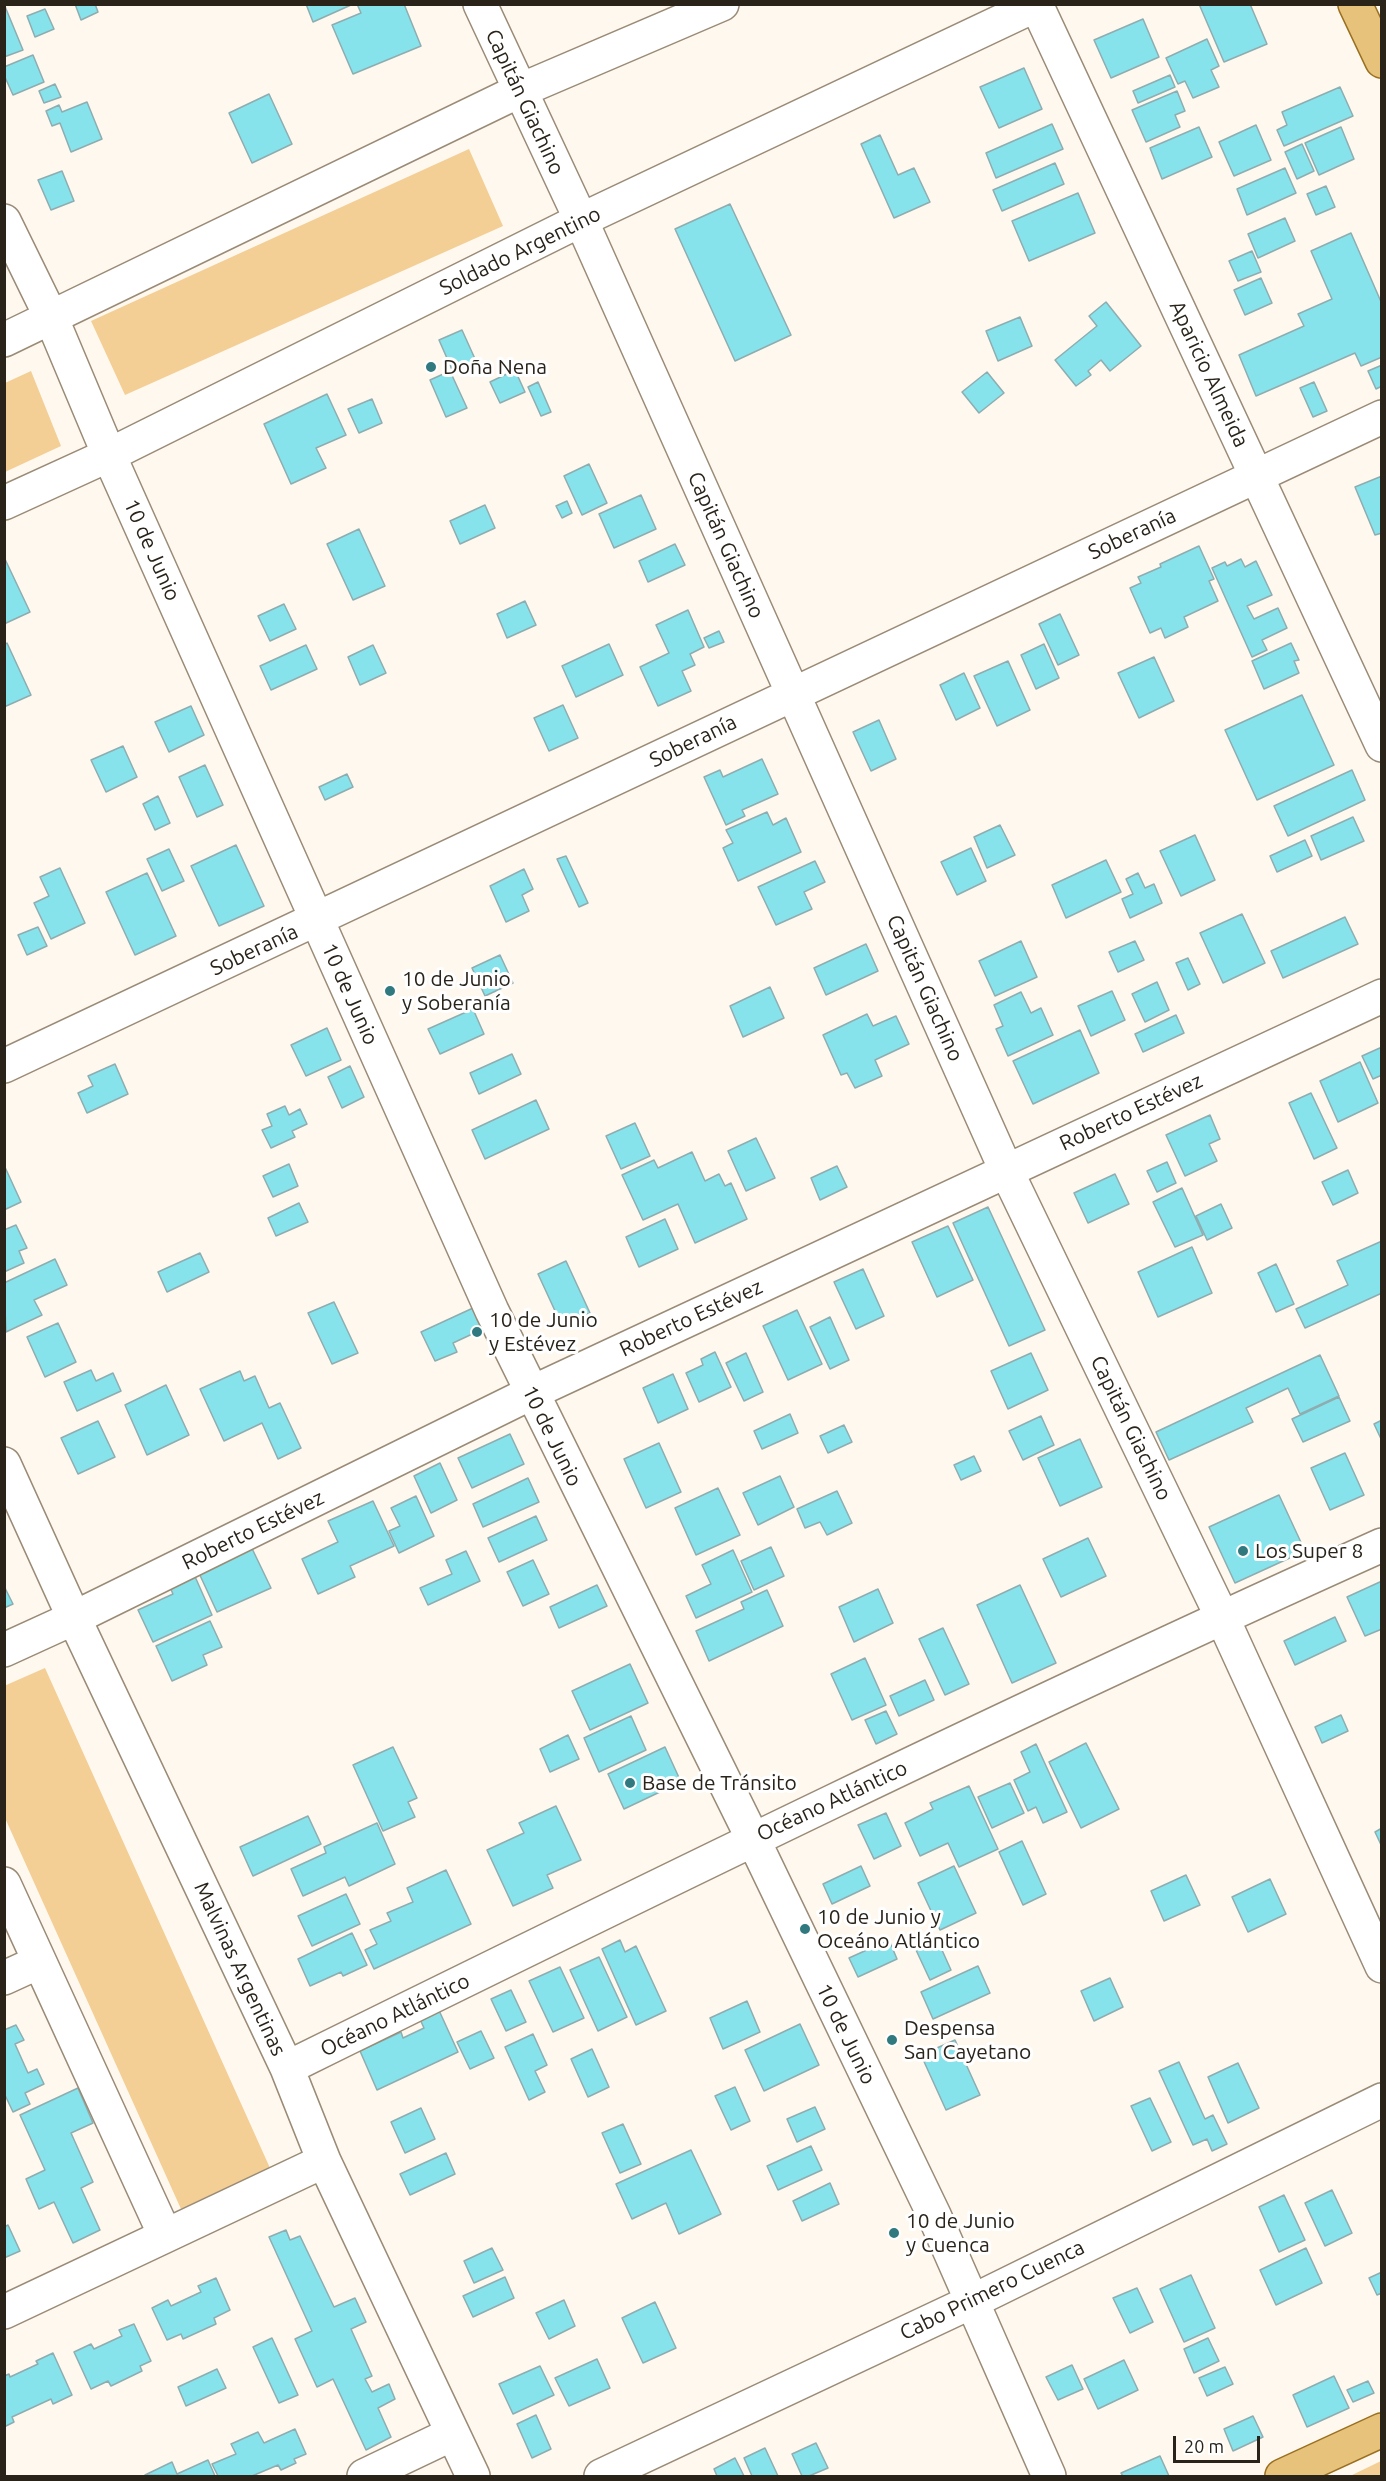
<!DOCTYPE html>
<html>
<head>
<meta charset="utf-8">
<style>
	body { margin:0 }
	#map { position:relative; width:1386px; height:2481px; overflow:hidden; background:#fff8ef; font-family:Ubuntu,sans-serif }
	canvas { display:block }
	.frame { position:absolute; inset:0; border:6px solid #29231a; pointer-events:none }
	.scale { position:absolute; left:1173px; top:2436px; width:87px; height:27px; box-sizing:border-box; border:3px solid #29231a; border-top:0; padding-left:8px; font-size:18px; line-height:21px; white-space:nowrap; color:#29231a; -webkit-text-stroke:4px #fff; paint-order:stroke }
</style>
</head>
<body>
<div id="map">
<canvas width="1386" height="2481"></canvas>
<div class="frame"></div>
<div class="scale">20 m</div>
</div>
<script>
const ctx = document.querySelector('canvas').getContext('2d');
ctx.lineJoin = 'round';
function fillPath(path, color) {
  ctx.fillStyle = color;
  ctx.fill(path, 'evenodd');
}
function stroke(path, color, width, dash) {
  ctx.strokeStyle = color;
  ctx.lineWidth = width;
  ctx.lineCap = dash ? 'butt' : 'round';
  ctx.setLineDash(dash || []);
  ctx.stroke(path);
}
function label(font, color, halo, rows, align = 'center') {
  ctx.font = font + ' Ubuntu,sans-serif';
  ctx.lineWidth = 6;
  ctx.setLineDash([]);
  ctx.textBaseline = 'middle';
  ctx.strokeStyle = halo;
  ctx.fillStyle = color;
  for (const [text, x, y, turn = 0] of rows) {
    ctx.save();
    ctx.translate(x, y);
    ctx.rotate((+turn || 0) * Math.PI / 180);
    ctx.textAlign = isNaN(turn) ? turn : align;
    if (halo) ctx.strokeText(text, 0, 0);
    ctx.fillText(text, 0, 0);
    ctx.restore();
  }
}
fillPath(new Path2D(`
	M469,149L503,226L125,395L91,321Z
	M31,371L61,446L5,472V383Z
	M45,1668L270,2168L181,2209L5,1818L4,1686Z
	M1381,2461V2476H1350Z`), '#f3ce95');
const building = new Path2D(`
	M4,4L23,50L4,57Z
	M75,4H95L98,12L81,20Z
	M306,4H351V5L313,22Z
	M357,4H404L421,46L353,74L332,25L361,13Z
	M1199,4H1250L1267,44L1224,62Z
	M45,9L54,29L35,37L27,16Z
	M1143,19L1159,57L1111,78L1094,40Z
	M1207,39L1219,66L1211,70L1219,87L1193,98L1185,81L1178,84L1166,58Z
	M33,55L44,82L13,95L4,75V67Z
	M1024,68L1042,109L999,128L980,87Z
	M1170,75L1175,87L1138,103L1133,91Z
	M55,84L61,97L44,103L39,91Z
	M1340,87L1353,116L1284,146L1277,130L1287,125L1282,112Z
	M1177,91L1185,111L1175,115L1180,127L1146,142L1132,110Z
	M269,94L292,144L252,163L229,113Z
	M87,102L102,139L71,152L60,123L52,126L46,111L59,105L62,112Z
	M1052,124L1063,149L996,178L986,153Z
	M1256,125L1271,160L1234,176L1219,142Z
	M1199,127L1212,157L1162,179L1150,148Z
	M1341,127L1354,159L1319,175L1305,143Z
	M880,135L898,175L914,168L930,202L894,218L861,144Z
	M1302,144L1314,171L1297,179L1285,152Z
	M1055,163L1064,184L1002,211L993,190Z
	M1285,168L1296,193L1247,215L1237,189Z
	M62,171L74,201L51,210L38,180Z
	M1326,186L1335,207L1316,215L1307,194Z
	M1078,193L1095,233L1029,261L1012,221Z
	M730,204L791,335L735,361L675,229Z
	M1285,218L1295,241L1258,258L1248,234Z
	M1351,233L1382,304V357L1361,366L1355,353L1256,396L1239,355L1304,326L1298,314L1332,299L1311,251Z
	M1252,251L1261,272L1238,281L1229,261Z
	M1261,278L1272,303L1245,315L1234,290Z
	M1106,302L1141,346L1110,371L1101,360L1088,371L1091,375L1076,386L1055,360L1097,326L1089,316Z
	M1020,317L1032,346L998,361L986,331Z
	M462,330L476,361L453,372L439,340Z
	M1382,365V386L1376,389L1368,371Z
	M515,370L525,392L500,403L490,382Z
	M450,371L467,408L446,417L430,380Z
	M987,372L1004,393L979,413L962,392Z
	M538,382L551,412L541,416L528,387Z
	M1314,382L1327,411L1313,417L1300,388Z
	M327,394L346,435L316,448L326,468L291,484L264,424Z
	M372,399L382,423L359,433L348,409Z
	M589,464L607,503L582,515L564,476Z
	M1382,476V533L1375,535L1355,487Z
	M641,495L656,529L614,548L599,514Z
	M567,501L572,513L562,518L556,506Z
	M485,505L495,528L460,544L450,521Z
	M359,529L385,586L353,600L327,544Z
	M675,544L685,565L648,582L639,561Z
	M1199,546L1214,579L1209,581L1218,601L1184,617L1188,627L1165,638L1161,628L1150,633L1130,588L1141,583L1138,577L1161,567L1160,564Z
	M4,557L30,612L4,624Z
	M1241,559L1245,567L1256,561L1272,595L1247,606L1254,619L1278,608L1287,628L1262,640L1267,650L1252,657L1212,568L1225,562L1227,566Z
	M525,601L536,625L507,638L497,614Z
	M284,604L296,629L270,641L258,616Z
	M688,610L704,647L690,654L695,665L682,671L691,691L658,706L640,667L669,653L656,625Z
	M1060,614L1079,655L1058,665L1039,624Z
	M719,631L724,642L709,648L704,638Z
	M7,643L31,695L4,707V645Z
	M1291,643L1299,660L1294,661L1299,673L1264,689L1252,661Z
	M609,644L623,675L576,697L562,666Z
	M1044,644L1059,678L1036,689L1021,655Z
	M306,645L317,669L271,690L260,666Z
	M373,645L386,673L360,685L348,657Z
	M1154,657L1174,701L1139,718L1118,673Z
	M1008,661L1030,710L997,726L974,676Z
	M964,673L980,708L956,720L940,685Z
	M1302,695L1334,765L1257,800L1225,730Z
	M563,705L578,738L549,751L534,718Z
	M191,706L204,735L169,752L155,722Z
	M879,720L896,759L871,771L853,732Z
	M123,746L137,777L106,792L91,760Z
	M762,759L778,794L742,810L745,816L726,825L704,777L720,770L723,777Z
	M205,765L223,805L197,817L179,777Z
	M1352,770L1365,800L1288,836L1274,806Z
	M347,774L353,787L325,800L319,787Z
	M158,796L170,823L155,830L143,804Z
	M767,812L773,825L786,818L801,852L738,881L723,848L733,843L726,830Z
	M1353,817L1364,841L1321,860L1311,836Z
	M1000,825L1015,855L987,868L974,837Z
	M1195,835L1215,880L1181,896L1160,851Z
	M1305,840L1312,856L1277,872L1270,856Z
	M236,845L264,906L219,926L191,866Z
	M971,848L986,881L957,895L941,862Z
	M169,849L184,881L162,891L147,859Z
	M566,856L588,903L579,907L557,859Z
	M1106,860L1121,892L1066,918L1052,885Z
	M815,861L825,882L804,892L812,909L776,925L758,887Z
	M60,868L85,923L51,939L34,903L49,896L40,877Z
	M524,869L533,889L522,895L529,911L506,922L490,886Z
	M147,873L176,936L135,955L106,892Z
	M1138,873L1145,888L1154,884L1162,903L1130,918L1122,899L1133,894L1126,879Z
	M1242,914L1265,963L1223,983L1200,933Z
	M1345,917L1358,944L1283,978L1271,951Z
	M38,927L47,946L27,955L18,935Z
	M1021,941L1037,977L995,996L979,961Z
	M1135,941L1144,960L1118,972L1109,952Z
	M866,944L878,971L826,995L814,968Z
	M500,955L513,983L485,996L472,968Z
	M1188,958L1200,984L1188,990L1176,963Z
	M1157,982L1169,1010L1145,1022L1132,994Z
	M770,987L784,1018L743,1037L730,1006Z
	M1112,991L1125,1020L1091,1036L1078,1006Z
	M1021,992L1031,1013L1041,1008L1053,1035L1008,1056L996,1029L1003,1026L994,1005Z
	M473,1009L484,1034L440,1054L428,1029Z
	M867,1014L873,1026L896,1016L909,1044L875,1060L882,1076L855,1088L847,1073L841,1075L823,1035Z
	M1176,1015L1184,1033L1143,1052L1135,1034Z
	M327,1028L341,1060L306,1076L291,1045Z
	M1080,1030L1099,1073L1033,1104L1013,1061Z
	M1382,1047V1075L1373,1079L1362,1056Z
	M512,1054L521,1074L479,1094L470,1073Z
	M1360,1062L1378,1103L1338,1122L1320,1081Z
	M115,1064L128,1094L87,1113L78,1093L93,1086L88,1076Z
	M350,1066L364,1097L342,1108L328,1077Z
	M1311,1093L1337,1148L1314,1159L1289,1103Z
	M536,1100L549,1129L485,1159L472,1130Z
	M285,1106L289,1115L300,1109L307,1124L292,1131L295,1137L271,1148L262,1130L272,1126L267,1114Z
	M1210,1115L1220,1139L1209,1144L1217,1161L1185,1176L1166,1135Z
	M635,1123L650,1156L621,1169L606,1136Z
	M756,1138L775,1178L746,1191L728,1151Z
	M692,1152L705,1181L719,1174L725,1186L731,1183L747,1219L695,1243L678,1204L643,1220L622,1175L654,1160L658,1168Z
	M1167,1162L1176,1183L1157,1192L1147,1171Z
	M289,1164L298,1186L273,1197L263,1176Z
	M4,1165L21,1202L4,1210Z
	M837,1166L847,1187L820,1200L811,1178Z
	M1348,1170L1358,1193L1333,1205L1322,1182Z
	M1115,1174L1129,1204L1088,1223L1074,1193Z
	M1182,1188L1203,1235L1175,1247L1153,1202Z
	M299,1203L308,1222L276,1236L268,1218Z
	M1221,1204L1232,1228L1207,1240L1196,1216Z
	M988,1207L1045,1330L1009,1346L953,1223Z
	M665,1219L678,1249L639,1267L626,1237Z
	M16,1225L27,1248L19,1251L24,1263L4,1272V1230Z
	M948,1226L973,1280L937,1297L912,1242Z
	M1382,1241V1293L1305,1328L1296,1309L1348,1285L1337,1261Z
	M1192,1247L1212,1293L1158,1317L1138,1272Z
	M200,1253L209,1272L167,1292L158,1272Z
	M55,1259L67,1285L34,1300L42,1315L6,1332L4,1283Z
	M566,1261L590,1313L562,1326L538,1274Z
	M1276,1264L1294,1304L1276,1312L1258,1273Z
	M863,1269L884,1316L856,1329L834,1282Z
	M334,1302L358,1353L332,1364L308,1313Z
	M473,1308L483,1329L453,1343L457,1352L435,1361L421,1332Z
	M797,1310L822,1364L788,1380L763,1326Z
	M830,1317L849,1360L830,1369L810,1327Z
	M58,1323L76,1362L45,1377L27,1337Z
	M715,1352L731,1387L699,1402L686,1373L703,1365L701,1359Z
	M746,1353L763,1392L744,1401L726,1363Z
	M1031,1353L1048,1390L1008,1409L991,1371Z
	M1320,1355L1339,1396L1300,1414L1288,1388L1246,1408L1253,1422L1169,1460L1156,1432Z
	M91,1370L96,1381L113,1373L121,1391L77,1411L64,1382Z
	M240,1371L244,1381L255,1376L269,1408L280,1403L301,1448L278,1459L262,1423L224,1441L200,1389Z
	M673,1374L688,1409L658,1423L643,1388Z
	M166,1385L189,1435L147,1455L125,1405Z
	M1339,1397L1350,1421L1303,1442L1292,1419Z
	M790,1414L798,1433L762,1449L754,1431Z
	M1041,1416L1054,1445L1023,1460L1009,1431Z
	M1382,1420V1441L1374,1424Z
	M98,1421L115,1457L78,1474L61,1438Z
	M844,1425L852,1442L828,1453L820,1436Z
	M510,1434L524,1464L472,1488L458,1458Z
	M1080,1439L1102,1487L1060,1506L1038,1458Z
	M659,1443L681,1492L646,1508L624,1459Z
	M1345,1453L1364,1495L1330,1510L1311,1468Z
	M974,1456L981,1471L961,1480L954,1465Z
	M440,1463L457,1500L431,1513L414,1476Z
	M780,1476L794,1507L758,1525L743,1493Z
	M528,1478L539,1502L483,1527L473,1504Z
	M718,1488L740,1535L696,1555L675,1508Z
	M837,1491L852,1523L827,1535L820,1522L805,1528L797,1509Z
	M1279,1495L1305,1551L1235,1583L1209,1527Z
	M416,1496L434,1536L399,1553L389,1531L400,1526L391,1508Z
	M373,1501L394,1546L350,1566L355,1577L318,1594L302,1559L338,1542L328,1521Z
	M536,1516L547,1540L499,1562L488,1538Z
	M247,1538L271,1588L217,1612L198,1571Z
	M1088,1538L1106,1576L1061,1597L1043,1559Z
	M771,1547L784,1576L754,1590L741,1561Z
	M733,1550L752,1592L696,1618L686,1596L711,1584L702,1565Z
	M466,1551L480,1581L428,1605L420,1588L452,1574L446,1560Z
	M533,1560L549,1594L523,1606L507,1572Z
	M193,1572L212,1615L153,1642L138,1610L173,1594L168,1583Z
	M1382,1581V1629L1365,1636L1347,1597Z
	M597,1585L607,1606L559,1628L550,1607Z
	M1020,1585L1056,1663L1012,1683L977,1605Z
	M4,1586L13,1604L4,1608Z
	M878,1589L893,1623L854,1642L839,1607Z
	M767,1590L783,1626L709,1661L696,1631L744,1609L741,1602Z
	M1335,1617L1346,1641L1295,1665L1284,1641Z
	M210,1621L222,1647L203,1655L207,1665L172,1681L156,1646Z
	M943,1628L969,1684L945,1695L919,1639Z
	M865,1658L886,1705L852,1720L831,1674Z
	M630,1664L648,1703L590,1730L572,1691Z
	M925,1680L934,1700L899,1716L890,1696Z
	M886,1711L897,1734L876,1744L865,1720Z
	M1341,1715L1348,1731L1322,1743L1315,1727Z
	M631,1716L646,1750L599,1772L584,1738Z
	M568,1735L579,1759L550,1772L540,1749Z
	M1086,1743L1119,1809L1081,1828L1049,1762Z
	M1036,1744L1067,1812L1043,1823L1036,1807L1028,1811L1014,1780L1030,1772L1021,1752Z
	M393,1747L417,1798L408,1802L415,1817L383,1831L353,1765Z
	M665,1747L681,1782L624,1809L608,1774Z
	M1010,1783L1024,1813L992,1828L978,1797Z
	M969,1786L998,1849L959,1867L948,1843L920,1856L905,1823L933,1809L930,1803Z
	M556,1806L581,1860L547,1875L553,1888L513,1906L487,1850L524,1833L519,1823Z
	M886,1813L901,1846L874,1859L858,1825Z
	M308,1816L321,1844L253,1876L240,1847Z
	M377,1823L395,1864L349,1886L345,1877L303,1896L291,1869L326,1853L324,1847Z
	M1382,1828V1847L1375,1832Z
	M1022,1841L1046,1894L1023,1905L999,1852Z
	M861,1866L870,1886L832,1904L823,1884Z
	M954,1866L976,1913L940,1930L918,1883Z
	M446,1870L471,1924L374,1969L365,1950L377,1944L370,1930L391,1921L387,1913L413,1902L407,1888Z
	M1186,1875L1200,1905L1164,1921L1151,1891Z
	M1270,1879L1286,1914L1248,1932L1232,1897Z
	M346,1894L360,1924L312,1946L298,1916Z
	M352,1933L367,1965L343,1976L341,1972L310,1986L298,1959Z
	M937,1939L951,1970L930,1980L916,1950Z
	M620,1940L625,1952L636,1946L666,2011L636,2025L602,1949Z
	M889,1940L897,1959L858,1977L849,1958Z
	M599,1957L627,2017L598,2031L570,1970Z
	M978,1966L990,1993L933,2019L921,1992Z
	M560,1967L584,2018L553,2032L529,1981Z
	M1110,1978L1123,2007L1094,2021L1081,1991Z
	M511,1990L526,2022L506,2031L491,1999Z
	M747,2001L760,2032L723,2049L710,2018Z
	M437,2006L458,2052L377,2090L360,2051L401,2032L403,2038L424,2028L418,2015Z
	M800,2024L819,2065L764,2091L745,2050Z
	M16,2025L24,2040L15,2044L28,2073L37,2069L44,2084L25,2093L30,2104L13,2112L4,2093V2030Z
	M481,2031L494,2058L470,2069L457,2042Z
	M533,2034L547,2065L535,2071L545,2092L529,2100L505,2047Z
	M955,2040L980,2095L946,2110L921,2055Z
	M592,2049L609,2087L588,2097L571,2059Z
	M1179,2062L1205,2119L1213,2115L1227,2144L1212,2151L1207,2139L1193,2145L1159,2071Z
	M1238,2063L1259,2108L1228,2123L1208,2077Z
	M735,2087L750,2121L731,2130L715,2096Z
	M78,2088L93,2123L71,2133L93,2182L81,2188L100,2230L73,2243L54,2202L39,2209L26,2179L45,2170L20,2115Z
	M1150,2098L1171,2142L1152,2151L1131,2106Z
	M815,2107L825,2129L797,2142L787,2119Z
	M421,2108L435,2139L405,2153L391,2122Z
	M623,2124L641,2164L620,2173L602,2133Z
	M811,2146L822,2170L778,2190L767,2166Z
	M691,2150L721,2214L679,2234L666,2203L632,2219L616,2184Z
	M446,2153L455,2174L410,2195L400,2174Z
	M830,2183L839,2204L802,2221L793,2201Z
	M1332,2190L1352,2233L1325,2246L1305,2203Z
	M1284,2195L1305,2240L1279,2252L1259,2207Z
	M8,2225L20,2251L4,2258V2227Z
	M286,2230L290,2240L300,2236L334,2307L355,2298L366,2322L351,2329L372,2376L365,2379L372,2392L389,2384L395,2399L378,2408L391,2437L366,2450L333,2379L317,2387L295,2339L312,2331L269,2237Z
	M492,2248L503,2270L474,2283L464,2261Z
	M1306,2248L1322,2283L1276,2305L1260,2270Z
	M1382,2272V2293L1377,2295L1369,2278Z
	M1191,2275L1215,2328L1184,2342L1160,2289Z
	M505,2277L514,2298L473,2317L463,2296Z
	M216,2278L230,2310L214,2318L216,2324L183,2339L181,2334L167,2340L152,2308L168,2300L171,2306L201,2292L198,2286Z
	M1137,2288L1153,2322L1130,2333L1113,2298Z
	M564,2300L575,2326L549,2339L536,2313Z
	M655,2302L676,2348L643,2363L622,2318Z
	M134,2324L151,2361L140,2366L142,2371L111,2386L108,2381L91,2389L74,2352L91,2344L94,2349L122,2336L119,2330Z
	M272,2338L298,2395L279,2403L253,2347Z
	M1208,2338L1219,2361L1194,2373L1184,2349Z
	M53,2353L72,2395L53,2404L51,2399L12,2417L14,2422L4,2427V2376L9,2374L10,2377L38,2364L36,2361Z
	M597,2359L610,2388L569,2406L555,2378Z
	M1124,2360L1138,2390L1098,2409L1084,2379Z
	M1072,2365L1083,2389L1058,2400L1046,2377Z
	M540,2366L554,2395L513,2414L499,2384Z
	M1225,2367L1233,2384L1207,2396L1199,2378Z
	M217,2369L226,2388L186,2406L178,2387Z
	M1334,2376L1349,2408L1307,2427L1293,2395Z
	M1368,2381L1374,2393L1353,2402L1347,2390Z
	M536,2415L551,2449L532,2458L517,2424Z
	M1253,2416L1263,2437L1233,2451L1224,2429Z
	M295,2429L306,2454L294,2459L296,2463L281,2470L278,2465L252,2476H218L212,2464L236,2454L231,2444L258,2432L264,2443Z
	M816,2443L828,2468L809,2476H802L792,2454Z
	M765,2448L778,2476H752L744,2458Z
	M1160,2456L1169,2476H1123L1121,2473Z
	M735,2458L744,2476H717L714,2469Z
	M208,2460L215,2476L145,2475L172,2462L177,2474Z`);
fillPath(building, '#87e3eb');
stroke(building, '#8dadb0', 1.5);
const minor = new Path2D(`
	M480,4L581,220L1006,1170L1222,1617L1382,1966
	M1036,4L1382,745
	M4,221L51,317L109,455L492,1311L753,1839L934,2215L1049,2476
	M4,340L521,90L722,4
	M4,503L109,455L581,220L1038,4
	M4,1066L1382,417
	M4,1464L74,1618L287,2068L324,2161L473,2476
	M4,1650L74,1618L531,1393L1382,996
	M4,1884L165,2235
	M4,1978L39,1962
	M287,2068C650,1889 1013,1711 1382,1545
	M4,2312L324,2161
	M364,2476L452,2434
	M601,2476L971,2302L1382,2100`);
const major = new Path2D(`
	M1355,4L1382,61
	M1282,2476L1382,2430`);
stroke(minor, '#9a8b76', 36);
stroke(major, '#9a7020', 36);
stroke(minor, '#fff', 33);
stroke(major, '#e7c27b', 33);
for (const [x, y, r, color] of [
	[431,367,6,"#30797f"],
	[390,991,6,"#30797f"],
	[477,1332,6,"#30797f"],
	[1243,1551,6,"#30797f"],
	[630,1783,6,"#30797f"],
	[805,1929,6,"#30797f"],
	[892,2040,6,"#30797f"],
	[894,2233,6,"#30797f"]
]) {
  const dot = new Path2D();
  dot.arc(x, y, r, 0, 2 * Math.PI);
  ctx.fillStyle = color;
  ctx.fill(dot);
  stroke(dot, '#fff', 2);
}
label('21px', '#29231a', '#fff', [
	["Capitán Giachino",525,102,65],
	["Soldado Argentino",520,251,-26],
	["Aparicio Almeida",1209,374,65],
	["Soberanía",1132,534,-25],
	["Capitán Giachino",726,545,66],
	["10 de Junio",152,550,66],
	["Soberanía",693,741,-26],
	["Soberanía",254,950,-25],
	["Capitán Giachino",925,988,66],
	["10 de Junio",350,994,66],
	["Roberto Estévez",1131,1112,-25],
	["Roberto Estévez",691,1318,-25],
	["Capitán Giachino",1131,1428,64],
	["10 de Junio",552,1436,64],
	["Roberto Estévez",253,1530,-26],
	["Océano Atlántico",832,1801,-25],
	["Malvinas Argentinas",240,1969,65],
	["Océano Atlántico",395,2015,-26],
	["10 de Junio",846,2034,64],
	["Cabo Primero Cuenca",992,2290,-26]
]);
label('21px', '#29231a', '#fff', [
	["Doña Nena",443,367],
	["10 de Junio",402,979],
	["y Soberanía",402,1003],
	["10 de Junio",489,1320],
	["y Estévez",489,1344],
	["Los Super 8",1255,1551],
	["Base de Tránsito",642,1783],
	["10 de Junio y",817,1917],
	["Oceáno Atlántico",817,1941],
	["Despensa",904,2028],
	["San Cayetano",904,2052],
	["10 de Junio",906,2221],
	["y Cuenca",906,2245]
], 'left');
</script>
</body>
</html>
